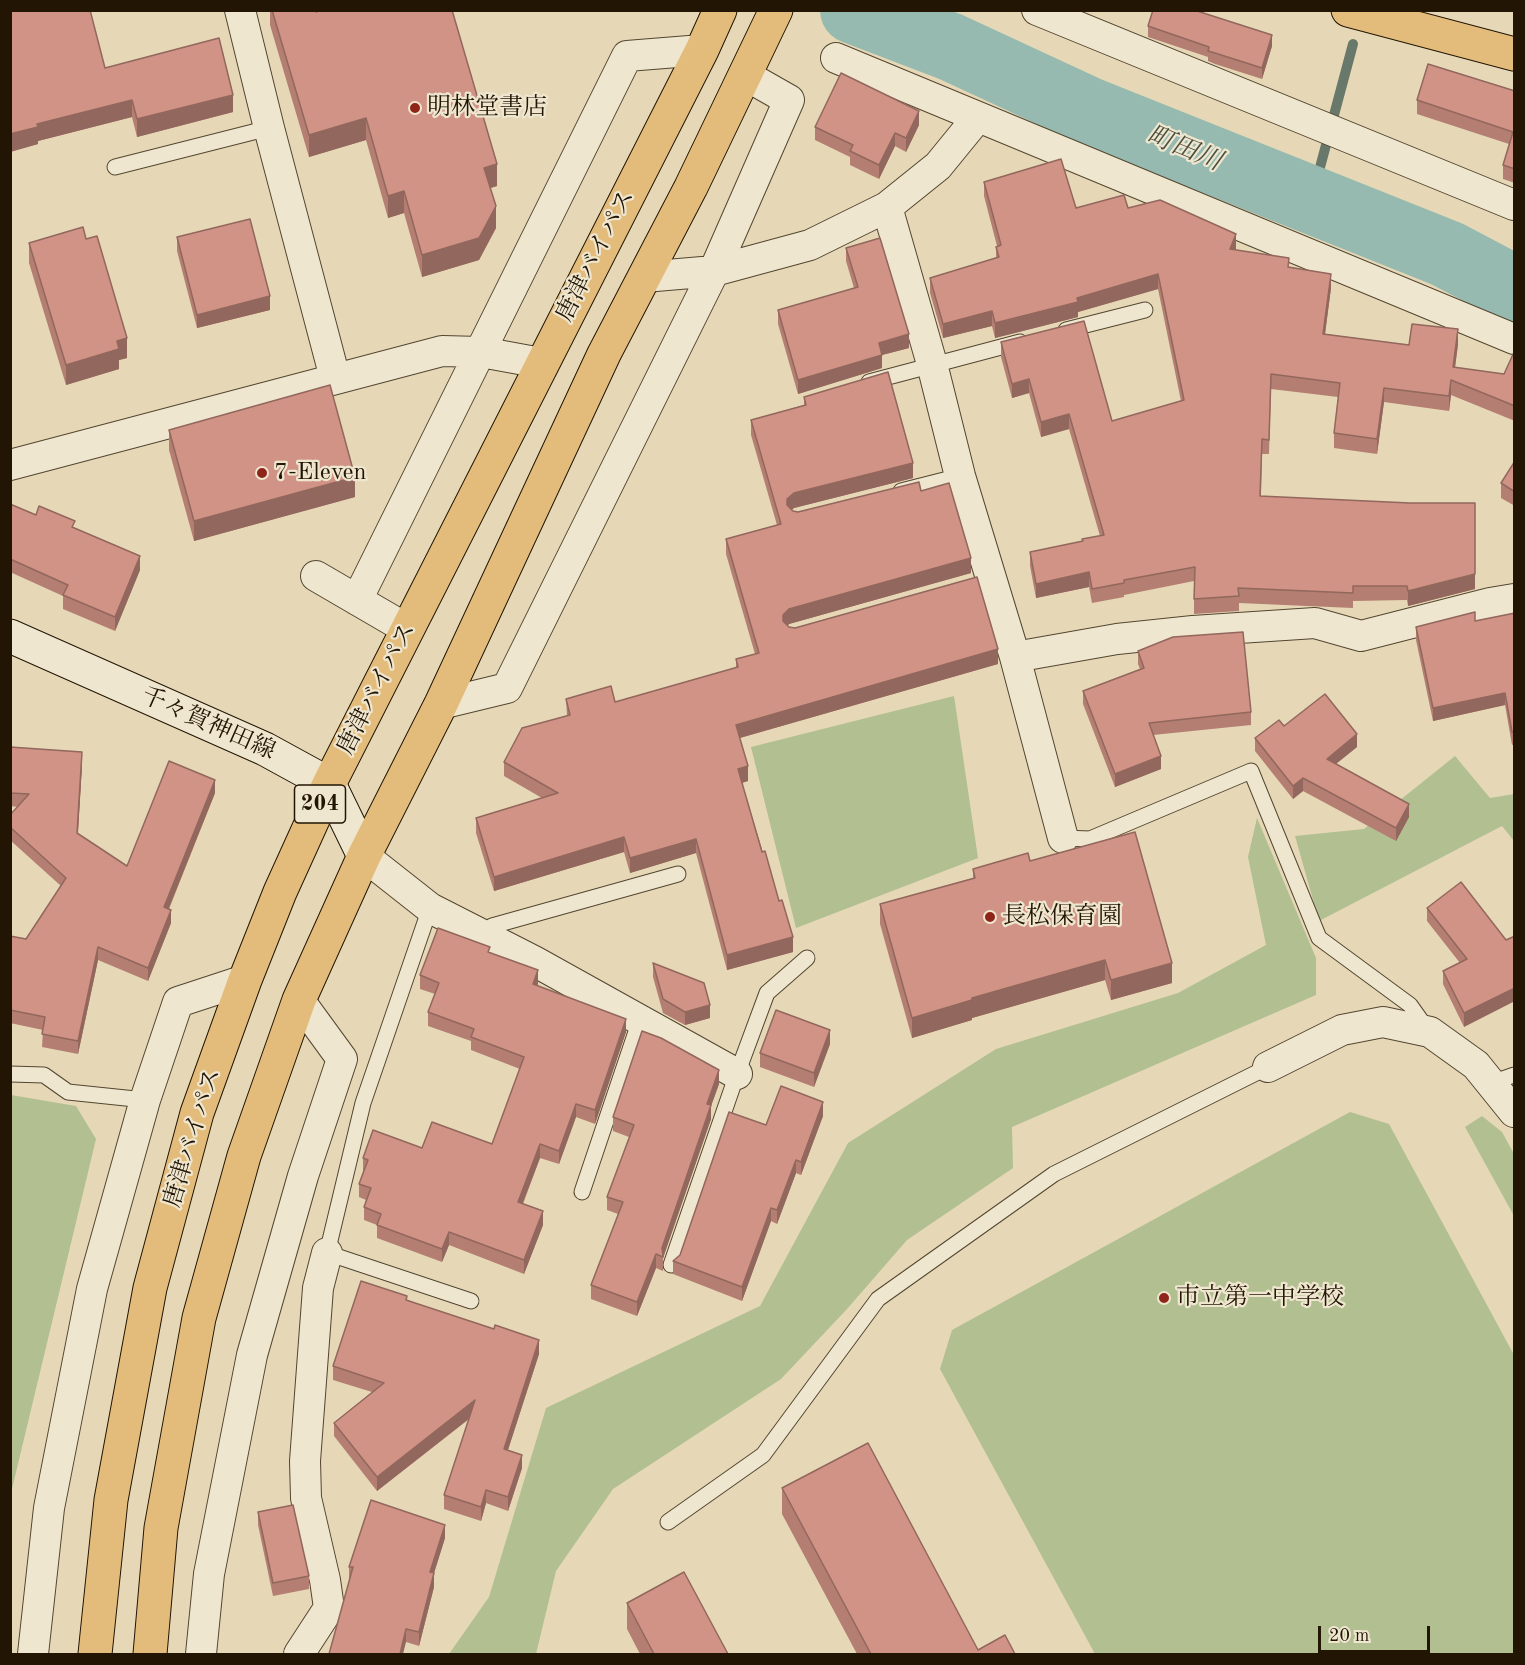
<!DOCTYPE html>
<html>
<head>
<meta charset="utf-8">
<style>
	body { margin:0 }
	#map { position:relative; width:1525px; height:1665px; overflow:hidden; background:#e6d8b6; font-family:"Old Standard TT",serif }
	canvas { display:block }
	.frame { position:absolute; inset:0; border:12px solid #221503; pointer-events:none }
	.scale { position:absolute; left:1318px; top:1626px; width:112px; height:27px; box-sizing:border-box; border:3px solid #221503; border-top:0; padding-left:8px; font-size:18px; line-height:21px; white-space:nowrap; color:#221503; -webkit-text-stroke:4px #efe6d0; paint-order:stroke }
</style>
</head>
<body>
<div id="map">
<canvas width="1525" height="1665"></canvas>
<div class="frame"></div>
<div class="scale">20 m</div>
</div>
<script>
const ctx = document.querySelector('canvas').getContext('2d');
ctx.lineJoin = 'round';
function fillPath(path, color) {
  ctx.fillStyle = color;
  ctx.fill(path, 'evenodd');
}
function stroke(path, color, width, dash) {
  ctx.strokeStyle = color;
  ctx.lineWidth = width;
  ctx.lineCap = dash ? 'butt' : 'round';
  ctx.setLineDash(dash || []);
  ctx.stroke(path);
}
function label(font, color, halo, rows, align = 'center') {
  ctx.font = font + ' "Old Standard TT","Noto Serif JP",serif';
  ctx.lineWidth = 4.5;
  ctx.setLineDash([]);
  ctx.textBaseline = 'middle';
  ctx.strokeStyle = halo;
  ctx.fillStyle = color;
  for (const [text, x, y, turn = 0] of rows) {
    ctx.save();
    ctx.translate(x, y);
    ctx.rotate((+turn || 0) * Math.PI / 180);
    ctx.textAlign = isNaN(turn) ? turn : align;
    if (halo) ctx.strokeText(text, 0, 0);
    ctx.fillText(text, 0, 0);
    ctx.restore();
  }
}
fillPath(new Path2D(`
	M954,696L978,858L796,928L751,747Z
	M1455,756L1490,798L1514,794V841L1502,826L1319,921L1295,836L1364,829Z
	M1257,818L1316,958V995L1012,1127L1013,1168L907,1240L847,1309L781,1379L613,1489L556,1571L536,1654H449L489,1597L546,1408L760,1306L848,1143L996,1049L1178,993L1266,945L1248,857Z
	M11,1095L76,1106L96,1139L11,1493Z
	M1350,1112L1389,1124L1514,1355V1654H1095L940,1369L952,1330Z
	M1482,1116L1502,1132L1514,1154V1216L1465,1127Z`), '#b1bf91');
stroke(new Path2D(`
	M1334,115L1353,44
	M1311,201L1326,145`), '#68786a', 10);
stroke(new Path2D(`
	M854,10L951,47L1089,111L1447,254L1514,289`), '#96baaf', 68);
const lane = new Path2D(`
	M115,167L269,128
	M1066,330L1145,310
	M869,382L1020,342
	M901,491L960,476
	M1063,838L1090,839L1251,771L1319,938L1410,1005L1427,1029
	M430,908L363,1103L327,1253L471,1301
	M484,936L492,926L678,874
	M10,1074L44,1075L68,1092L145,1100
	M1491,1083L1514,1075
	M582,1192L640,1020
	M671,1265L737,1074L767,993L807,958
	M668,1522L763,1455L878,1299L1054,1174L1268,1067`);
const street = new Path2D(`
	M240,10L269,128L335,378
	M1037,10L1514,205
	M836,58L1514,339
	M887,207L932,364L960,476L1015,657L1117,639L1193,631L1315,623L1361,636L1490,603L1514,599
	M644,277L714,271L810,245L887,207L938,166L978,117
	M10,465L442,351L481,352L541,363
	M316,576L407,629
	M357,600L627,56L702,50
	M1015,657L1063,838
	M441,704L507,688L714,271L789,100L745,75
	M364,856L430,908L534,961L737,1074
	M1268,1067L1342,1030L1383,1022L1430,1032L1476,1065L1514,1112
	M33,1654L49,1508L92,1289L145,1100L178,1002L245,980
	M201,1654L209,1574L252,1355L303,1176L342,1059L299,1000
	M299,1654L329,1608L325,1580L306,1498L305,1461L318,1288L327,1253`);
const secondary = new Path2D(`
	M10,636L265,749L329,784L364,856`);
const primary = new Path2D(`
	M1348,10L1514,54`);
const highway = new Path2D(`
	M95,1654L111,1500L150,1288L197,1113L245,980L280,892L329,784L702,50L720,10
	M150,1654L161,1528L199,1318L244,1156L299,1000L364,856L441,704L604,354L691,187L776,10`);
stroke(lane, '#534630', 17);
stroke(street, '#534630', 32);
stroke(secondary, '#221503', 35);
stroke(primary, '#221503', 35);
stroke(highway, '#221503', 35);
stroke(lane, '#efe6d0', 15);
stroke(street, '#efe6d0', 30);
stroke(secondary, '#efe6d0', 33);
stroke(primary, '#e3bc7b', 33);
stroke(highway, '#e3bc7b', 33);
fillPath(new Path2D(`
	M270,10H315L316,12L497,186L490,188L496,228L479,260L422,277L404,213L388,218L366,140L309,157L270,25Z
	M1148,26L1272,46L1262,79L1215,64L1208,61V57L1148,37Z
	M105,68L233,112L137,137L132,117L38,141V144L10,152Z
	M1515,91V183L1503,179V165L1509,144L1417,114V100Z
	M919,125L906,152L895,146L879,179L850,165V157L815,140V127Z
	M984,182L1076,208H1128L1236,249V250L1289,268L1331,288L1325,334L1409,345L1458,344L1455,368L1504,374L1515,350V421L1451,395L1449,411L1384,402L1377,454L1334,448V433L1338,397L1271,389L1269,454H1262L1261,496L1475,589L1408,606L1407,600L1353,601V608L1239,603V611L1194,614V581L1124,595V597L1092,603L1089,587L1036,598L1030,566V552L1082,542L1100,536L1069,429L1041,437L1029,393L1012,398L1001,357V342L1112,421L1181,401L1158,289L1078,312V317L995,338L992,326L943,338L930,293V278L996,258V247L997,246L984,196Z
	M177,237L270,310L197,328L177,251Z
	M86,239L127,358L119,360V369L66,385L29,263V243Z
	M846,248L909,348L882,355V368L798,394L778,324V310L854,288L846,261Z
	M804,397L913,478L794,508L791,510L793,511L798,512L921,491L971,573L789,624L787,626L789,627L998,664L740,738L748,781L742,783L793,952L727,970L696,853L630,873L624,852L494,891L476,833V818L542,798L504,776V762L567,716L566,699L615,702L736,668V659L755,654L726,554V539L777,525L751,435V420L804,405Z
	M169,430L355,497L194,541L169,450Z
	M1515,461V506L1501,498V483Z
	M10,504L36,515L75,528L140,570L115,631L63,609V596L10,572Z
	M1515,613V744L1512,745L1505,705L1433,721L1416,640V627L1475,621Z
	M1138,651L1251,712V725L1153,735L1161,769L1115,787L1083,704V691L1140,669L1138,664Z
	M1284,726L1357,747L1336,764L1409,817L1396,841L1303,791L1293,799L1255,751V738Z
	M10,747L82,765L78,834L127,866L215,793L169,909L171,923L148,981L98,960L78,1054L42,1047L43,1030L10,1023V936L26,939L61,886L10,840V815L18,807L10,806Z
	M1030,861L1172,983L1111,1000L1105,980L972,1018V1020L912,1038L880,924V904L973,878V869Z
	M1427,908L1506,940L1464,1027L1443,984V971L1460,963L1427,921Z
	M490,953L538,984L537,985L626,1032L595,1124L576,1117L559,1164L540,1158L523,1204L543,1225L524,1274L449,1245L442,1262L377,1238V1225L364,1220V1207L366,1200L359,1197V1184L363,1172V1158L422,1148L492,1144L520,1069L471,1050V1041L428,1026V1012L435,994L420,989V975Z
	M653,963L710,1018L685,1025L663,1013L653,977Z
	M830,1044L814,1087L760,1067V1053Z
	M719,1084L711,1106V1119L663,1258V1271L656,1268L637,1316L591,1299V1285L618,1214L607,1210V1197L629,1137L613,1131V1117Z
	M823,1116L801,1175L796,1173L777,1224L771,1221L742,1301L673,1274V1261L680,1255L766,1125Z
	M407,1300L539,1354L508,1450L522,1468L508,1511L486,1503L481,1521L444,1509V1495L469,1419L377,1491L334,1436V1423L372,1392L333,1380V1366Z
	M782,1488L978,1650L1015,1654H857L782,1514Z
	M258,1512L309,1576V1589L273,1596L258,1525Z
	M445,1538L434,1573V1587L419,1646L406,1642L349,1579V1567Z
	M627,1603L728,1654H640L627,1629Z`), '#b47e72');
fillPath(new Path2D(`
	M1272,35V46L1262,79V68Z
	M233,95V112L137,137V119Z
	M132,100V117L38,141V144L10,152V134L37,124Z
	M919,111V125L906,152V138Z
	M366,118V140L309,157V135Z
	M895,133V146L879,179V165Z
	M497,164V186L484,190V168Z
	M404,191V213L388,218V196Z
	M496,206V228L479,260L422,277V255Z
	M1236,234V249L1230,263V249Z
	M1158,274V289L1078,312V317L995,338V323L1077,298Z
	M1331,274V288L1323,349V334Z
	M270,296V310L197,328V315Z
	M992,311V326L943,338V324Z
	M1458,329V344L1453,382V367Z
	M909,334V348L882,355V368L798,394V380L879,343Z
	M127,338V358L119,360V369L66,385V365L117,341Z
	M1029,379V393L1012,398V384Z
	M1451,380V395L1449,411V396Z
	M1384,388V402L1377,454V439Z
	M1069,414V429L1041,437V422Z
	M913,463V478L794,508L787,514V499L794,493Z
	M355,477V497L194,541V521Z
	M140,556V570L115,631V617Z
	M971,558V573L789,624L783,630V615L789,609Z
	M1089,572V587L1036,598V584Z
	M1475,574V589L1408,606V591Z
	M998,649V664L736,739V725Z
	M1505,693V705L1433,721V708Z
	M1357,734V747L1327,771V759Z
	M82,752V765L77,847V833Z
	M1161,756V769L1115,787V774Z
	M748,766V781L738,784V769Z
	M1303,778V791L1293,799V786Z
	M215,780V793L164,920V907Z
	M1409,804V817L1396,841V828Z
	M624,837V852L494,891V877Z
	M696,839V853L630,873V858Z
	M171,910V923L148,981V968Z
	M793,937V952L727,970V955Z
	M98,947V960L78,1054V1041Z
	M1105,960V980L972,1018V1020L912,1038V1018L972,998Z
	M1172,963V983L1111,1000V980Z
	M538,970V984L533,997V984Z
	M1515,988V1001L1464,1027V1013Z
	M710,1005V1018L685,1025V1012Z
	M626,1019V1032L595,1124V1110Z
	M830,1030V1044L814,1087V1073Z
	M719,1070V1084L711,1106V1119L663,1258L662,1248L707,1104Z
	M823,1102V1116L801,1175V1162Z
	M576,1104V1117L559,1164V1151Z
	M540,1144V1158L518,1215V1202Z
	M796,1160V1173L777,1224V1210Z
	M771,1208V1221L742,1301V1287Z
	M543,1211V1225L524,1274V1260Z
	M449,1232V1245L442,1262V1249Z
	M656,1254V1268L637,1316V1302Z
	M539,1340V1354L504,1462V1449Z
	M475,1400V1414L377,1491V1477Z
	M522,1455V1468L508,1511V1497Z
	M486,1490V1503L481,1521V1507Z
	M445,1525V1538L434,1573V1587L419,1646V1632L430,1572Z
	M406,1629V1642L403,1654H400Z`), '#92675d');
const building = new Path2D(`
	M10,10H90L105,68L219,38L233,95L137,119L132,100L37,124L38,127L10,134Z
	M272,10H315L316,12L321,10H452L497,164L484,168L496,206L479,238L422,255L404,191L388,196L366,118L309,135Z
	M1153,10H1194L1272,35L1262,68L1215,53L1208,51L1209,47L1148,26Z
	M1428,64L1515,91V169L1503,165L1513,132L1417,100Z
	M841,73L919,111L906,138L895,133L879,165L850,151L853,145L815,127Z
	M1061,159L1076,208L1124,195L1128,208L1160,200L1236,234L1230,249L1289,258L1288,267L1331,274L1323,334L1409,345L1412,324L1458,329L1453,367L1504,374L1515,350V406L1451,380L1449,396L1384,388L1377,439L1334,433L1340,383L1271,374L1269,440L1262,439L1260,496L1410,503H1475V574L1408,591L1407,586H1353V593L1238,588L1239,596L1194,599L1195,567L1124,580V583L1092,589L1089,572L1036,584L1030,552L1083,541L1082,539L1104,535L1069,414L1041,422L1029,379L1012,384L1001,342L1084,321L1112,421L1184,400L1158,274L1077,298L1078,302L995,323L992,311L943,324L930,278L999,257L996,247L1001,245L984,182Z
	M250,219L270,296L197,315L177,237Z
	M83,227L86,239L97,236L127,338L117,341L119,349L66,365L29,243Z
	M880,238L909,334L879,343L882,355L798,380L778,310L858,287L846,248Z
	M888,372L913,463L794,493L787,499V505L793,511L798,512L919,482L921,491L949,483L971,558L789,609L783,615V621L789,627L795,628L977,577L998,649L736,725L748,766L738,769L762,852L765,851L779,901L782,900L793,937L727,955L696,839L630,858L624,837L494,877L476,818L558,793L504,762L522,728L570,715L566,699L611,686L615,702L738,667L736,659L759,653L726,539L781,524L751,420L806,405L804,397Z
	M330,385L355,477L194,521L169,430Z
	M1515,461V492L1501,483Z
	M10,504L36,515L39,506L75,521L72,527L140,556L115,617L63,595L68,585L10,559Z
	M1475,612V621L1515,613V732H1512L1505,693L1433,708L1416,627Z
	M1243,632L1251,712L1149,723L1161,756L1115,774L1083,691L1144,668L1138,651L1173,637Z
	M1325,694L1357,734L1327,759L1409,804L1396,828L1303,778L1293,786L1255,738L1279,720L1284,726Z
	M10,747L82,752L77,833L127,866L169,761L215,780L164,907L171,910L148,968L98,947L78,1041L42,1034L45,1017L10,1010V936L26,939L66,878L10,827V815L29,794L10,793Z
	M1135,832L1172,963L1111,980L1105,960L972,998V1000L912,1018L880,904L975,878L973,869L1028,853L1030,861Z
	M1461,882L1506,940L1515,936V988L1464,1013L1443,971L1467,959L1427,908Z
	M438,928L490,947L488,952L538,970L533,984L626,1019L595,1110L576,1104L559,1151L540,1144L518,1202L543,1211L524,1260L449,1232L442,1249L377,1225L381,1214L364,1207L371,1188L359,1184L368,1160L363,1158L373,1130L422,1148L432,1122L492,1144L524,1057L471,1037L474,1029L428,1012L439,983L420,975Z
	M653,963L704,983L710,1005L685,1012L663,999Z
	M776,1010L830,1030L814,1073L760,1053Z
	M642,1031L661,1038L719,1070L707,1104L711,1105L662,1248L663,1257L656,1254L637,1302L591,1285L623,1202L607,1197L634,1125L613,1117Z
	M781,1086L823,1102L801,1162L796,1160L777,1210L771,1208L742,1287L673,1261L680,1255L729,1112L766,1125Z
	M361,1281L407,1296L406,1300L494,1329L495,1325L539,1340L504,1449L522,1455L508,1497L486,1490L481,1507L444,1495L475,1400L377,1477L334,1423L384,1383L333,1366Z
	M868,1443L978,1650L1005,1635L1015,1654H871L782,1488Z
	M371,1500L445,1525L430,1572L434,1573L419,1632L406,1629L400,1654H329L353,1567H349Z
	M293,1505L309,1576L273,1583L258,1512Z
	M684,1572L728,1654H654L627,1603Z`);
fillPath(building, '#d19385');
stroke(building, '#92675d', 1.5);
for (const [x, y, r, color] of [
	[415,108,6,"#8f2418"],
	[262,473,6,"#8f2418"],
	[990,917,6,"#8f2418"],
	[1164,1298,6,"#8f2418"]
]) {
  const dot = new Path2D();
  dot.arc(x, y, r, 0, 2 * Math.PI);
  ctx.fillStyle = color;
  ctx.fill(dot);
  stroke(dot, '#efe6d0', 2);
}
for (const [x, y, w] of [
	[320,804,51]
]) {
  const box = new Path2D();
  box.roundRect(x - w / 2, y - 19, w, 38, 4.5);
  ctx.fillStyle = '#efe6d0';
  ctx.fill(box);
  stroke(box, '#221503', 1.5);
}
label('bold 22px', '#221503', null, [
	["204",320,804]
]);
label('24px', '#221503', '#efe6d0', [
	["明林堂書店",427,108],
	["7-Eleven",274,473],
	["長松保育園",1002,917],
	["市立第一中学校",1176,1298]
], 'left');
label('24px', '#221503', '#efe6d0', [
	["唐津バイパス",596,256,-63],
	["唐津バイパス",377,689,-63],
	["千々賀神田線",208,724,24],
	["唐津バイパス",193,1138,-73]
]);
label('italic 26px', '#4b4f3f', '#efe6d0', [
	["町田川",1184,149,22]
]);
</script>
</body>
</html>
